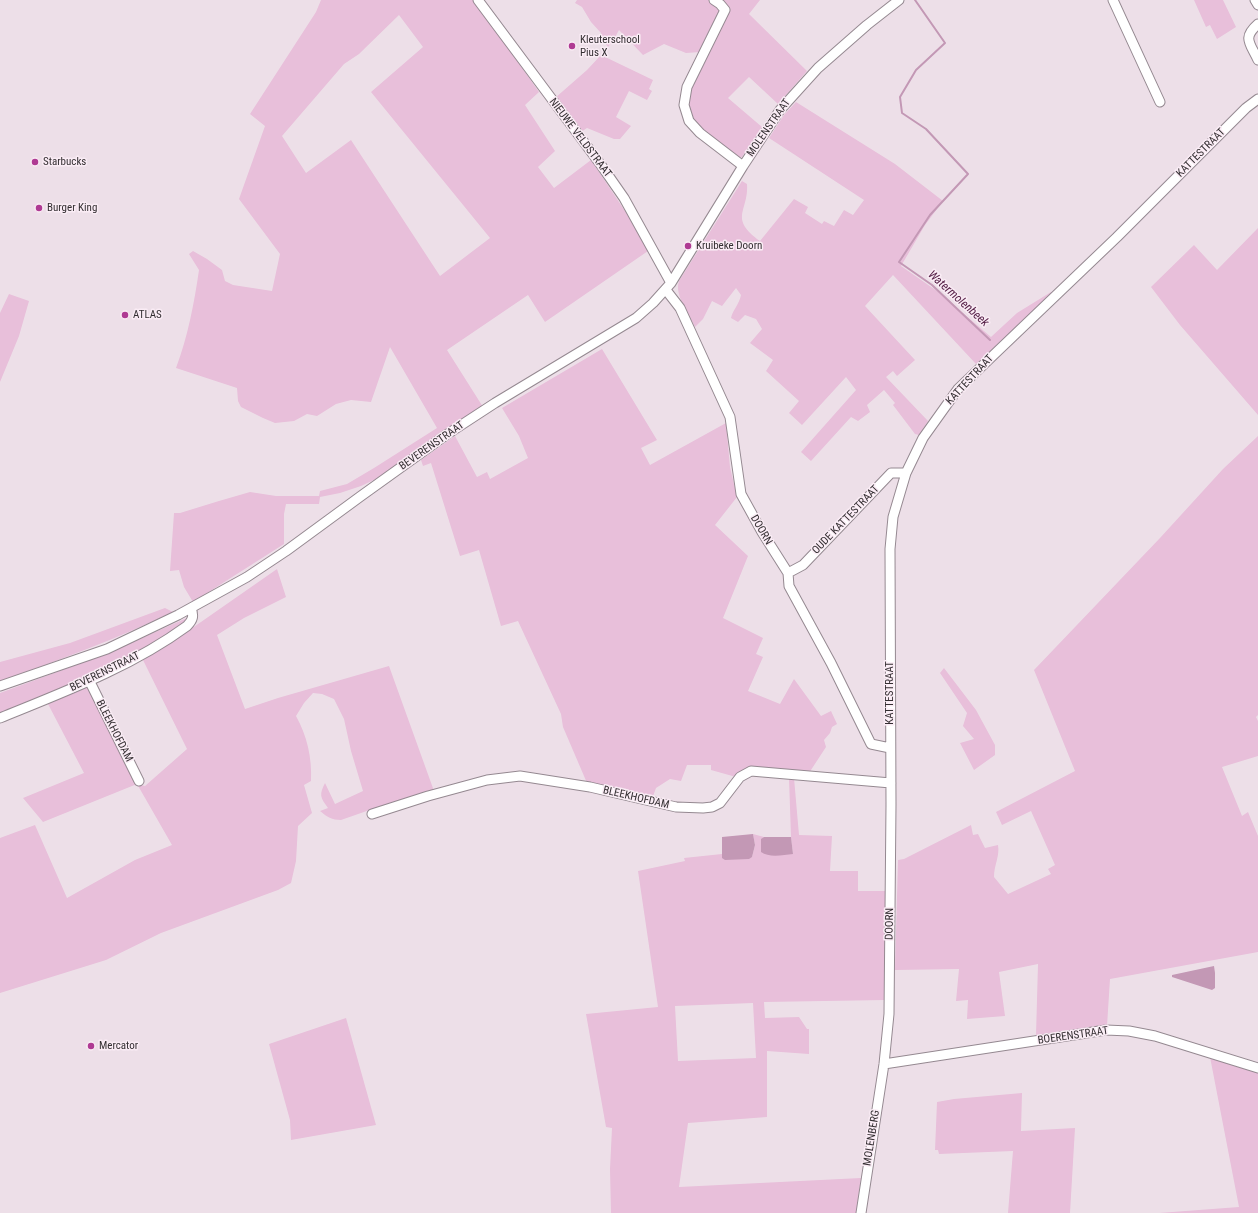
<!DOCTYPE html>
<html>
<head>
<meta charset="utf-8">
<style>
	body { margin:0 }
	canvas { display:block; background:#eddfe8 }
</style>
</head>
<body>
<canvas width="1258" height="1213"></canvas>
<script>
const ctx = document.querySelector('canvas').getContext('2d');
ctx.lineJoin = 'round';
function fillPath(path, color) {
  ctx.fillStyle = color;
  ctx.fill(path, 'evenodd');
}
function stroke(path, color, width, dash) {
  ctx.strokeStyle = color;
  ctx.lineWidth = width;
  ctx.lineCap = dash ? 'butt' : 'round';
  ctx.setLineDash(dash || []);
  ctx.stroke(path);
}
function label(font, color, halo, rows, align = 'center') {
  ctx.font = font + ' "Roboto Condensed",sans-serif';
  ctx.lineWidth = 3;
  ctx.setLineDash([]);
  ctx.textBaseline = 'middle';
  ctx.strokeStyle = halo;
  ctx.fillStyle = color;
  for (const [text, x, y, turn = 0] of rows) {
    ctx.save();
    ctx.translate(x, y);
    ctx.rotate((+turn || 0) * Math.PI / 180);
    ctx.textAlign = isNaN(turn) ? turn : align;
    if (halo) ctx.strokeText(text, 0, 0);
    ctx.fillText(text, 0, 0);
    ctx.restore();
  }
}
fillPath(new Path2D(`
	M321,0H474L539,92L525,105L555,151L538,167L554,188L591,160L625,211L648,251L545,322L528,295L447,350L483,407L441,434L378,478L361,486L340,493L320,497L319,504H286L284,514V544L193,602L184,587L179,570L170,571L174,513H180L219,501L250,492L276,496H319L320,491L347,484L374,468L437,428L390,347L371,402L351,400L336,404L317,416L307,414L294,421L275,423L263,418L241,407L238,401L237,388L176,368C188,336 194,304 199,270L189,254L193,251L207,259L222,270L225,281L233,285L272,291L280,254L239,199L265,126L250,114L316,12ZM399,15L423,47L371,92L490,238L440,276L351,140L306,173L282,136L344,64L359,54Z
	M577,0H760L749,14L807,71L778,104L749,77L728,98L762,127L742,157L738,158L699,126L692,119L688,105L691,89L707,55L700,52L686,53L664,44L643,55L619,30L613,41L608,47L603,40L601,33L591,22L582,7L575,3Z
	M1194,0H1223L1236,27L1217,39L1210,25L1206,27Z
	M601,55L653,80L649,89L652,91L647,100L629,91L616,117L631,126L620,139H614L587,128L581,132L555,98L587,70Z
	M796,102L895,164L943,201L925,225L901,266L937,291L991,337L1017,313L1051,292L1053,294L976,364L893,275L865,306L915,360L897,376L893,371L886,377L928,421L919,435L915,434L893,405L895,403L884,390L867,405L870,412L858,421L851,417L811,461L801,452L856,390L846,377L802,425L789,413L799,401L766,371L773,360L750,343L762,329L756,319L745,315L738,322L731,318C733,309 739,305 741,295L736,288L722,306L712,301L703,319L695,327C689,314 674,295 679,281L742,181L747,184C749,211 728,218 760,241L794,199L808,207L805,213L822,224L824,221L834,226L844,210L853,215L864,200L769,138L784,115Z
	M1258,228V415L1180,325L1151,287L1194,245L1217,270Z
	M9,294L29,301L19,336L0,382V313Z
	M602,349L657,440L641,448L650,465L726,423L730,467L737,497L715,525L748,556L723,618L763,638L756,654L763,657L748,691L780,704L794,679L821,716L831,711L837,724L832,727L830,733L824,740L826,747L809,773L754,767C746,768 741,771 736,777L711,770V765H687L681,781L670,779L656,788L652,799L624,797L573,789L574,781L587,783L563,727L561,714L518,621L501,626L479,550L460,556L431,463L423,466L421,460L455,436L477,477L487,472L490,479L528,458L519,436L502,408Z
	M1258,436V715L1256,717L1258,721V756L1222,767L1242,816L1248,812L1258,836V952L1110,979L1107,1026L1036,1035L1038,964L999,972L1005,1016L967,1019L968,1000L956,1001L959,969L895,970L898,860L904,859L971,825L973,835L978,834L985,848L998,845C1000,856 994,865 994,877L1008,894L1051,874L1048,869L1055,865L1031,811L1002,825L996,812L1075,771L1034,670L1160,538L1223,469Z
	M277,569L286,597L244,618L217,635L245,709L278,698L389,666L434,791L381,806L341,820C332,820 327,817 320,811L328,808C320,797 319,795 325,783L335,804L363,791L351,751L344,719L334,699L322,694L313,693L304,703L296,716C307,736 312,757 311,781L304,785L312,813L298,826L296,861L291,883L278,890L161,933L106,960L0,993V838L35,825L67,898L135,860L172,845L137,784L43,822L23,798L84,773L48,704L87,687L111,735L137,784L145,786L187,749L143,660L178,638Z
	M165,608L173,612C116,639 60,660 0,681V662L70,643Z
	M189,617L188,623L130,658L0,714V693L106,654Z
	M944,668L976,710L995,745V755L974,770L960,743L974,739L963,726L967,713L940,673Z
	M789,778H794L799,835L832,836L830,871H858V891H885V1000L764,1002L765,1018L799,1017L807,1029H809V1054L767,1051V1117L688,1123L679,1187L861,1178L856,1213H611L610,1169L612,1128L606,1127L586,1014L658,1007L638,871L685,861L684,858L722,854V858L752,857L755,845L753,834L764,837L761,840V852L793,854L791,837ZM753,1003L756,1058L678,1061L675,1006Z
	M346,1018L376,1125L291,1140L290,1120L269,1044Z
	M1210,1057L1258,1071V1213H1159L1239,1207Z
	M1022,1093L1021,1131L1075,1128L1070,1213H1008L1013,1151L939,1154L938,1150H935L937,1102L954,1099Z`), '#e8bfda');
fillPath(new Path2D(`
	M753,834L755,845L752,857L749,859L725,860L722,858V837Z
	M764,837H791L793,854C783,855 769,858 761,852V839Z
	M1214,966L1215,973V988L1212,990L1172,977V975Z`), '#c398b5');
stroke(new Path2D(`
	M915,0L945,43L916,70L900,97L902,113L926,129L968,174L930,215L899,262L932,285L990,340`), '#c398b5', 2);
const minor = new Path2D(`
	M478,0L601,165L624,198L671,283
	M714,0L720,4L725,10L687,87L684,105L689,121L700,133L743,166
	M1113,0L1160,102
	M1255,0L1258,5
	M1258,24C1242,38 1250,43 1258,60
	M666,290L680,308L730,417L741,494L762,532L788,573L789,586L831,663L871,744L890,748
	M788,573L803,565L891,473H906
	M90,682L139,781
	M0,686L107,649L178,615L247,577L286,551L361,496L446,435L495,403L636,318L653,303L671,283L743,166L780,110L818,68L867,25L899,0
	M0,718C64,692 131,667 187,626C193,620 194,616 191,608
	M372,814L428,796L487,780L520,776L590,787L676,807L703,808L712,807L720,803L740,777L751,771L891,783
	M884,1064L1106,1030L1129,1031L1155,1036L1258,1068
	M861,1213L884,1064L889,1014L891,805L890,549L893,517L906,473L923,438L958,389L1117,237L1246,108L1258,99`);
stroke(minor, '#958991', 11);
stroke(minor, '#fff', 9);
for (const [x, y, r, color] of [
	[572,46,4,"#af3a93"],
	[35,162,4,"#af3a93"],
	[39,208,4,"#af3a93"],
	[688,246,4,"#af3a93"],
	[125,315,4,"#af3a93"],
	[91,1046,4,"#af3a93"]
]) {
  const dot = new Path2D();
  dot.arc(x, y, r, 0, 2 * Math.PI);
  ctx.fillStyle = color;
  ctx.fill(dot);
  stroke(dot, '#faecf5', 1.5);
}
label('11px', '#332e31', '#faecf5', [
	["Kleuterschool",580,40],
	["Pius X",580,53],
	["Starbucks",43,162],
	["Burger King",47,208],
	["Kruibeke Doorn",696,246],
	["ATLAS",133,315],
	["Mercator",99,1046]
], 'left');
label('11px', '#332e31', '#faecf5', [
	["MOLENSTRAAT",769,128,-55],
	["NIEUWE VELDSTRAAT",580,138,53],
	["KATTESTRAAT",1201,153,-45],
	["KATTESTRAAT",970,380,-47],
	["BEVERENSTRAAT",432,446,-35],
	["OUDE KATTESTRAAT",846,520,-46],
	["DOORN",761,530,60],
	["BEVERENSTRAAT",105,672,-26],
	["KATTESTRAAT",890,693,-90],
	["BLEEKHOFDAM",114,731,63],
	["BLEEKHOFDAM",636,798,13],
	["DOORN",890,924,-89],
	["BOERENSTRAAT",1073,1036,-8],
	["MOLENBERG",872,1138,-81]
]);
label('italic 12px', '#58234a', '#faecf5', [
	["Watermolenbeek",958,299,42]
]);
</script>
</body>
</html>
